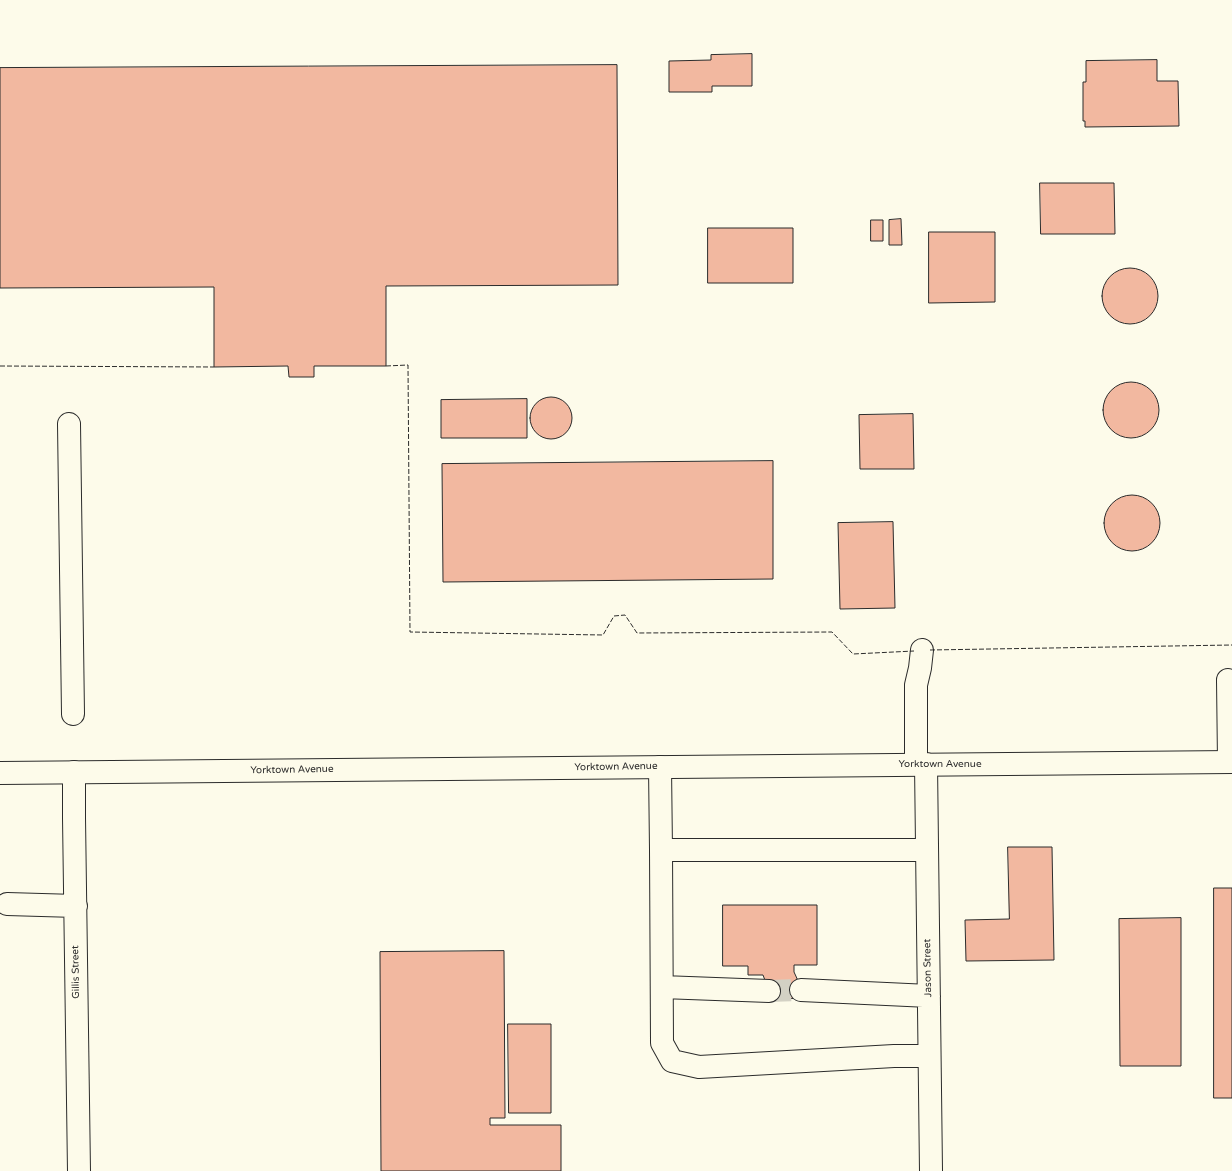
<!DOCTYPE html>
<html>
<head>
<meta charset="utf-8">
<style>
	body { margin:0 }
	canvas { display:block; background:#fdfbea }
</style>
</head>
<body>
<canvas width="1232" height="1171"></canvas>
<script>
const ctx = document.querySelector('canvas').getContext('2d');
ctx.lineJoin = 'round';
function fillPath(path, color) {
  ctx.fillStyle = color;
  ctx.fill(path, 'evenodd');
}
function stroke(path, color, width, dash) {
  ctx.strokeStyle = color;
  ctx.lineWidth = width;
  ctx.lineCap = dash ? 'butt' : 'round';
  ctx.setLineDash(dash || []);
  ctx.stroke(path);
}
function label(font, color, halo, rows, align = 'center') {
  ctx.font = font + ' "Varela Round",sans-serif';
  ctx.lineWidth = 3;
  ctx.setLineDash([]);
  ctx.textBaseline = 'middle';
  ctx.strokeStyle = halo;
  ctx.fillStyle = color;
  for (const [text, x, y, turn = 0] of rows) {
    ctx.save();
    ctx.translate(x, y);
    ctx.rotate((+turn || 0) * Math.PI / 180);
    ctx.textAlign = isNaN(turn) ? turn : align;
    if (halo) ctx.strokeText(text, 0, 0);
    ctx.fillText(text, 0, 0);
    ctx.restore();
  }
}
const building = new Path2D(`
	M752,54V86H712V92H669V61L711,60V55Z
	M1157,60V81H1178L1179,126L1085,127V121H1083V82H1086V61Z
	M617,65L618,285L386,286V366H314V377H289L288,366L214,367V287L0,288V68Z
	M1040,183H1114L1115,234H1041Z
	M901,219L902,245H889V220Z
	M871,220H883V241H871Z
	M708,228H793V283H708Z
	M929,232H995V302L929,303Z
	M1102 296a28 28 0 1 1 56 0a28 28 0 1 1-56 0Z
	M1103 410a28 28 0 1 1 56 0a28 28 0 1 1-56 0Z
	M530 418a21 21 0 1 1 42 0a21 21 0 1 1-42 0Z
	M527,399V438H441V400Z
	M913,414L914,469H860L859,415Z
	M773,461V579L443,582L442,464Z
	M1104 523a28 28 0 1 1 56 0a28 28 0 1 1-56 0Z
	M893,522L895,608L840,609L838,523Z
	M1008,847H1052L1054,960L966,961L965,920L1009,919Z
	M1214,888H1232V1098H1214Z
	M723,905H817V965H794V972L806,998L774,999L769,991L763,975H748V966H723Z
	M1181,918V1066H1120L1119,919Z
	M504,951L505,1118H490V1125H561V1171H381L380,952Z
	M508,1024H551V1113H509Z`);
fillPath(building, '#f2b8a0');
stroke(building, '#2b2b2b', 1);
stroke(new Path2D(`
	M769,991L801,990`), '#d3d1c4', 22, [22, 11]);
const minor = new Path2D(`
	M69,424L73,714
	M1228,680L1229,762
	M916,764V685L920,668L922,650
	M926,764L931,1171
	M660,767L661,850L662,1043L672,1061L699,1067L894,1056H929
	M74,772V818L79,1171
	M661,850H927
	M7,904L76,906
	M662,987L769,991
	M801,990L929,996`);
const major = new Path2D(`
	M0,773L1232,762`);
stroke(minor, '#2b2b2b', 24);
stroke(major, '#2b2b2b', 24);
stroke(minor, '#fdfbea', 22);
stroke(major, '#fdfbea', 22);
stroke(new Path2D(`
	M0,366L214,367
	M386,366L408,365L410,632L603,635L614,616L625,615L637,633L832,632L853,654L914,651
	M930,650L1232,645`), '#2b2b2b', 1, [5, 2]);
label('10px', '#2b2b2b', '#fdfbea', [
	["Yorktown Avenue",940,764],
	["Yorktown Avenue",616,767,-1],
	["Yorktown Avenue",292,770,-1],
	["Jason Street",928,968,-91],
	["Gillis Street",76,972,-91]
]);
</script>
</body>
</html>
